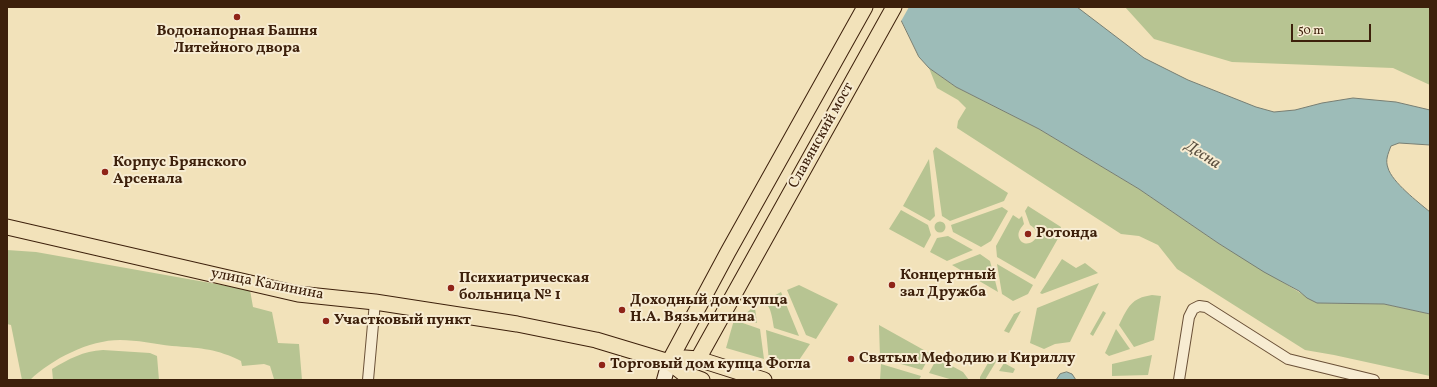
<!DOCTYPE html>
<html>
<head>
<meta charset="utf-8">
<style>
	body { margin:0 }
	#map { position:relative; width:1437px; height:387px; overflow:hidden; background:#f2e2ba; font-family:Vollkorn,serif }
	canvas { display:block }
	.frame { position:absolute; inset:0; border:8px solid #3d200b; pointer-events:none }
	.scale { position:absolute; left:1291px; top:24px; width:80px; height:18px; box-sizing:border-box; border:2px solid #3d200b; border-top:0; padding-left:5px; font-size:12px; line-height:14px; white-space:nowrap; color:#3d200b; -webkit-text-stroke:3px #f7ecd2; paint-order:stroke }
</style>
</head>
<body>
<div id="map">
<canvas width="1437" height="387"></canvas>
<div class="frame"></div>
<div class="scale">50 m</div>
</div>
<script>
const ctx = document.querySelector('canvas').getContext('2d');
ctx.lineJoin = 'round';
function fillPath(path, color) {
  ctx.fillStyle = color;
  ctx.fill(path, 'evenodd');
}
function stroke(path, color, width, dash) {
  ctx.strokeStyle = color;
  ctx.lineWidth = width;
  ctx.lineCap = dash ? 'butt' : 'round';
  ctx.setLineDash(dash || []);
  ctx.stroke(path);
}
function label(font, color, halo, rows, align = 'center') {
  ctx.font = font + ' Vollkorn,serif';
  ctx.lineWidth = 4;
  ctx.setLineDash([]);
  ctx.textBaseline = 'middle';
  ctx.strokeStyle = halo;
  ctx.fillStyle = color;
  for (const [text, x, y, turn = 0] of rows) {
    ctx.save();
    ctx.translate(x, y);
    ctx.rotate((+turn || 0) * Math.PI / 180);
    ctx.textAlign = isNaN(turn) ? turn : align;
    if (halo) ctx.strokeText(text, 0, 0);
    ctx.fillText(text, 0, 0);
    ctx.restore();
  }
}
fillPath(new Path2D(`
	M1125,7H1430V85L1393,68L1232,62L1154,39Z
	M929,68L956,87L1039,129L1139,189L1218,243L1317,303L1384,304L1430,314V376L1334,355L1305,350L1177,269L1158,245L1139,236L1121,234L957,128L958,121L966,108L958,100L937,88Z
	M936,147L1008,193L1004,201L950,221L942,216L933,151Z
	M929,159L935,216L930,221L903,206Z
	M1028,206L1061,227L1060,235L1035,279L997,257L996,246L1013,215L1019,219L1022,216L1024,224C1021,228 1017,232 1019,238C1025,252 1048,236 1030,225L1025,211Z
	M1002,207L1008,211L991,241L981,247L953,232L951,225Z
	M901,210L928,225L931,235L924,248L889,229Z
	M934.5 227a5.5 5.5 0 1 1 11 0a5.5 5.5 0 1 1-11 0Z
	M948,236L973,250L947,261L930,252L937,238Z
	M7,250L36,252L250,290L253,307L272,312L278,343L299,344L302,380H272L274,379L270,366L264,364L242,366L241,361L237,359C213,348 198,348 172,346C155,344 137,340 120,340C89,340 52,359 30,380H22L11,325L7,324Z
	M980,254L990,261L998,292L952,265Z
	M1062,259L1076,268L1085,263L1098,273L1042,294L1040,293Z
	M997,264L1033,285L1028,294L1013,301L1002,294Z
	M1099,283L1070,342L1055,344L1044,349L1030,343L1037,308Z
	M799,285L838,304L816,339L806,335L787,290Z
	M781,292L799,336L774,328C772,317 770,293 755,308L757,323L742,317L752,308Z
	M1152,295L1161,296L1154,340L1134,347L1119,325C1128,307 1131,298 1152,295Z
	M1021,311L1009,333L1004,331L1014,314Z
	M1103,311L1106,313L1093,336L1090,334Z
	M734,320L760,329L764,359L726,348Z
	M879,325L931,354L922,370L880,358Z
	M1116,329L1130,349L1109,356L1105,353Z
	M766,330L810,344L793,369L769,361Z
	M103,350L150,353L157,356L159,380H53L52,369C69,359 83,351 103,350Z
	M1152,355L1148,375L1112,376V364Z
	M992,356L997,360L985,380H980V377Z
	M937,358L963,372L969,380H953L929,373Z
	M1004,363L1015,369L1013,373L999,371Z
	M881,364L921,376L919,380H880Z`), '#b7c492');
const water = new Path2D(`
	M895,7H1077L1144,58L1188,80L1256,107L1274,112L1295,110L1322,103L1353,98L1396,102L1430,110V145L1399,143L1391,146C1388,154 1385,160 1388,168C1392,182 1418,202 1430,212V314L1384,304L1317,303L1307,298L1299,291L1264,272L1218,243L1139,189L1039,129L956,87L929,68L919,57Z
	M1067,372L1072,374L1076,380H1056L1060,374Z`);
fillPath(water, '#9dbcb8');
stroke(water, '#777e73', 1);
fillPath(new Path2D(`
	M893,7H909L900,23Z`), '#f2e2ba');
const street = new Path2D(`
	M368,380L375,302
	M1179,380L1189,317L1193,309L1199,306L1206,307L1288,359L1374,380`);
const secondary = new Path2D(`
	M664,380L669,362`);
const primary = new Path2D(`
	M7,227L298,294L375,302L517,324L596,340L669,362L683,373L702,380
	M698,359L894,7
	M669,362L728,252L865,7
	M669,362L685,358L698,359L764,380`);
stroke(street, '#6a5037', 12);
stroke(secondary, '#3d200b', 16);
stroke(primary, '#3d200b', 17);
stroke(street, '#f7ecd2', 10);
stroke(secondary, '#f7ecd2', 14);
stroke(primary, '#f2e2ba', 15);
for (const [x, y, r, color] of [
	[237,17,4,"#8f2418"],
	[105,172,4,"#8f2418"],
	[1028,234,4,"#8f2418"],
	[892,285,4,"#8f2418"],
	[451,288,4,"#8f2418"],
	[622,310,4,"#8f2418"],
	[326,321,4,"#8f2418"],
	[851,359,4,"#8f2418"],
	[602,365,4,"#8f2418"]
]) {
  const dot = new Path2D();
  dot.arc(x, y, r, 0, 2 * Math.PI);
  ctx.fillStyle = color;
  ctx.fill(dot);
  stroke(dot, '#f7ecd2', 1.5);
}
label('bold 15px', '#3d200b', '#f7ecd2', [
	["Водонапорная Башня",237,32,"center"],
	["Литейного двора",237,49,"center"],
	["Корпус Брянского",113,163],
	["Арсенала",113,180],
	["Ротонда",1036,234],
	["Концертный",900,276],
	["зал Дружба",900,293],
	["Психиатрическая",459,279],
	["больница № 1",459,296],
	["Доходный дом купца",630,301],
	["Н.А. Вязьмитина",630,318],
	["Участковый пункт",334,321],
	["Святым Мефодию и Кириллу",859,359],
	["Торговый дом купца Фогла",610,365]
], 'left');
label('15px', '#3d200b', '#f7ecd2', [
	["Славянский мост",822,136,-61],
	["улица Калинина",267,285,11]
]);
label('italic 16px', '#5a4f3f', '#f7ecd2', [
	["Десна",1202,156,32]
]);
</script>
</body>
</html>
